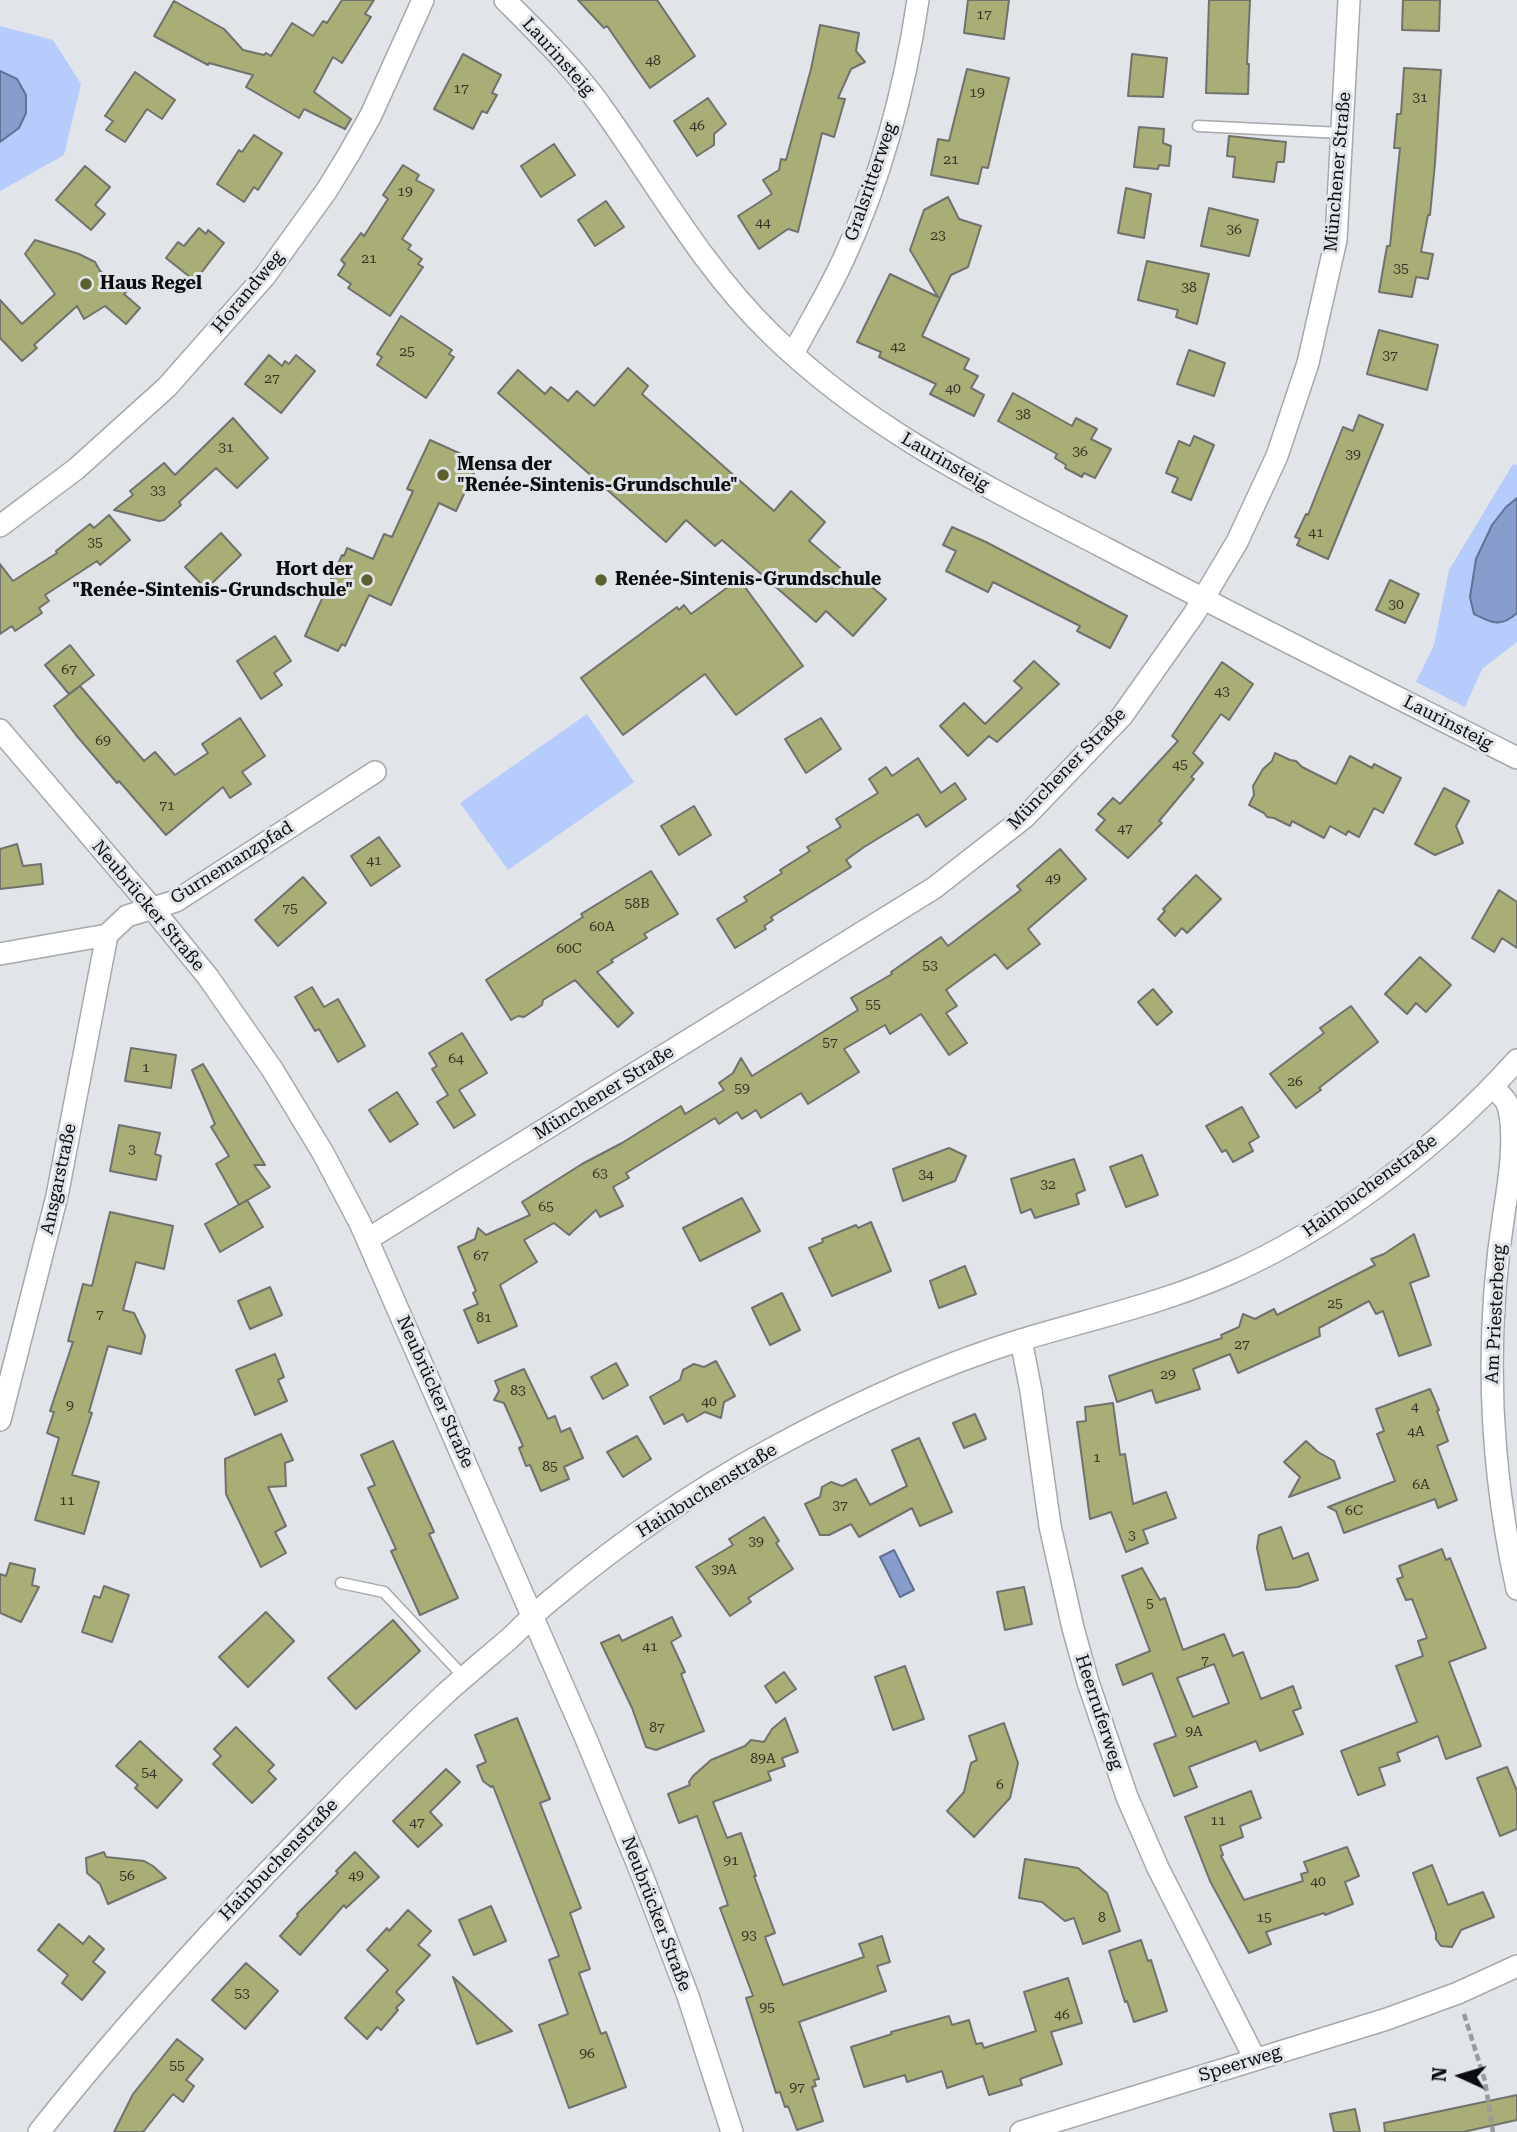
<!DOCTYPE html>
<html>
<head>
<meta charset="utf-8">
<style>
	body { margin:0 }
	#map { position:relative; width:1517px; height:2132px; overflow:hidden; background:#e1e4e8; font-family:"Roboto Serif",serif }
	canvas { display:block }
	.north { position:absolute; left:1426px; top:2041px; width:70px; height:70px; -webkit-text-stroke:5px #e1e4e8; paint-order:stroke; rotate:274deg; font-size:19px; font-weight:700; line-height:28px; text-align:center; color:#0c0d0e }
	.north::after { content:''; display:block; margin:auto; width:24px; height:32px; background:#0c0d0e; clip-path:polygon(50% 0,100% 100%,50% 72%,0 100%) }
</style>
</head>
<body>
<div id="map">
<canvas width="1517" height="2132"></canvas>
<div class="north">N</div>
</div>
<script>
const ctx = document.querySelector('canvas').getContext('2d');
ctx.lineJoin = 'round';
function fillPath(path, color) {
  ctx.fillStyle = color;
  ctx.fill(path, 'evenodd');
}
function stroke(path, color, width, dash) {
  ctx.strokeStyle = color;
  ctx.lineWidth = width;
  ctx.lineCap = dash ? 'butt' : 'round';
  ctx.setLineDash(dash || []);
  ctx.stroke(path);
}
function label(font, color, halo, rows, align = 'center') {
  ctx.font = font + ' "Roboto Serif",serif';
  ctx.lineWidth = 6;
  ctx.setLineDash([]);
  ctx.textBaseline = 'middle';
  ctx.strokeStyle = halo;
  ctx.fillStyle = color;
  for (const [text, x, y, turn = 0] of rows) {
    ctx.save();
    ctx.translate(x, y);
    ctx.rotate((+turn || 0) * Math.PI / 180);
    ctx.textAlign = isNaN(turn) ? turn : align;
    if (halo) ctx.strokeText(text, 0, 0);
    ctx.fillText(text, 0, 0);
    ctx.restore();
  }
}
fillPath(new Path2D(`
	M0,26L53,40L81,84L64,155L0,191V142L19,128L3,72L0,71Z
	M1513,464L1517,465V498C1496,514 1487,536 1476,559L1509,620L1517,613V642L1482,669L1465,707L1416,682L1434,645L1449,570Z
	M587,714L634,782L508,870L460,803Z`), '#b5ccfc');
const water = new Path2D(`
	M0,71L17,79L26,95V113L19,128L0,142Z
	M1517,498V613C1501,628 1492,623 1474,614L1470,597L1476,559L1492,525L1506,507Z
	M894,1550L914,1590L900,1597L880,1557Z`);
fillPath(water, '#869dce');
stroke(water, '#617294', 2);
const building = new Path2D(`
	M342,0H374L365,14L371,17L342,63L333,57L314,92L351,119L345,129L304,109L299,118L246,87L253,75L209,63L208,65L154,36L174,1L224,29L243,50L264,55L266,53L271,56L292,23L313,36L323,21L327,23Z
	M578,0H657L695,56L650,88L607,26L604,28Z
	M968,0H1009L1004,39L964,33Z
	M1209,0H1250L1247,64H1249L1248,94L1206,93Z
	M1403,0H1440L1439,31L1402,30Z
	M820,25L859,33L856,51L865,62L851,69L838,98L845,99L834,137L822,133L798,232L788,229L759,249L738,216L772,194L763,180L779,170L781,159L786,160L811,69Z
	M463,54L501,75L492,93L497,95L487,113L482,111L473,129L434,109Z
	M1132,54L1167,58L1163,97L1128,96Z
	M1404,68L1441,70L1435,163L1430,215H1428L1421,252L1433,254L1428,279L1416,277L1412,297L1379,292L1387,246H1390L1400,148H1394L1397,114H1401Z
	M967,69L1009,78L988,168L982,167L978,184L931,175L938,139L949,141Z
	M135,72L175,100L162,119L147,109L125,142L106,130L113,121L105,116Z
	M708,98L726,124L714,134V145L697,156L674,121Z
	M1139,127L1164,129L1163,143L1171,146L1169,166L1159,165L1158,169L1134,167Z
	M254,135L282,153L258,190L254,187L244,202L217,184L239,150L242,152Z
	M1229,136L1286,142L1284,162H1277L1274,182L1233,177L1235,157L1227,156Z
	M554,144L575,175L541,197L521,166Z
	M403,165L419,175L416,180L434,190L402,239L411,245L408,249L422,259L418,264L423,267L390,316L348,288L351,284L338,275L345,264L341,260L361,233L364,236L388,199L383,195Z
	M85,166L110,187L95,205L105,214L91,230L56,200Z
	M1126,188L1151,194L1144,238L1118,233Z
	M948,197L959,219L981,226L968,267L951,275L922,336L969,359L964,369L978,376L971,388L984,395L974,416L930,394L936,384L879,357L881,352L857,342L890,274L938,297L910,250L924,210Z
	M606,201L624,227L595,246L578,220Z
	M1209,208L1258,220L1249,256L1201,246Z
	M199,228L206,234L208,230L224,243L195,281L166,258L178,242L184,246Z
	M35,240L79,254L95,262L100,271L127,291L124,294L140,308L126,324L105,306L84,319L77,306L34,345L37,348L22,361L0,338V300L22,324L55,294L25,254Z
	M1147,261L1209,274L1197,324L1176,317L1178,310L1138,300Z
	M401,316L452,350L449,354L454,357L426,398L377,365L382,357L377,354Z
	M1379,330L1438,345L1427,390L1367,374Z
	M1189,350L1225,363L1214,396L1177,384Z
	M269,355L282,366L285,361L289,364L296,355L315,371L281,413L245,384Z
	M628,368L648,386L642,394L774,511L791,491L825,522L809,541L862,587L866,582L886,599L853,636L826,611L816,622L722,540L715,546L686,520L666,542L498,393L518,370L545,394L551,387L568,401L577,391L594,406Z
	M1013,393L1072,426L1076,418L1097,429L1091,439L1111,449L1095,478L1084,473L1082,477L1065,468L1066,465L1055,458L1057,454L998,421Z
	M1359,415L1383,425L1328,559L1297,545L1300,539L1295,537L1306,514L1308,515L1343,427L1353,431Z
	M233,418L268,458L237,488L216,468L179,502L181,505L164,520L159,521L114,510L133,495L130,491L164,463L175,475Z
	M1194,436L1214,445L1191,500L1172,492L1178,478L1166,473L1179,441L1190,446Z
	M430,440L479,462L456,511L439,503L391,605L369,595L345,646L342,644L338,651L305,636L342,555L344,556L347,548L373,559L384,534L392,537L413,491L407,489Z
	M109,515L130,540L100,565L97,561L45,595L49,601L39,608L42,613L15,631L12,626L0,634V564L13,581L57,553L56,551L90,524L94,528Z
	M952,527L986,542L1127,616L1110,648L1077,631L1080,626L993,582L988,592L946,571L956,551L943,545Z
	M221,533L241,555L206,589L185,567Z
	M739,579L803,666L736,715L705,674L623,735L581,678L677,607L679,610L684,605L691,614Z
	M1390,580L1419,594L1405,623L1376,610Z
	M275,636L291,661L274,673L282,685L261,699L237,661Z
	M70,645L94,675L69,694L45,665Z
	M1034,661L1059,684L997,742L989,736L968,756L940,726L964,703L985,724L1022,688L1014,681Z
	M1222,662L1253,684L1229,720L1221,714L1193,753L1203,763L1191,777L1194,779L1159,821L1162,823L1128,858L1096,830L1105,820L1098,814L1113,798L1120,804L1178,741L1172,736Z
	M80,686L144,761L155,752L175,775L208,753L202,744L240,718L265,756L242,772L251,784L230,798L223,787L166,835L119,781L117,783L76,735L54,706Z
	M821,718L841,749L806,773L785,739Z
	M1275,753L1290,760L1296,761L1302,767L1336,784L1350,756L1372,768L1374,764L1401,778L1383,813L1374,808L1359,837L1348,831L1346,835L1330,826L1324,838L1292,821L1290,826L1274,818L1267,817L1264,813L1249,805L1254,795L1253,786L1263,769L1272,761Z
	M918,758L941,793L955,783L966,799L926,827L918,814L864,847L846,860L851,867L771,917L773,920L764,926L766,929L735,948L717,919L747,901L744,897L782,873L780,870L810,851L807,847L841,827L836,819L878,793L869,779L886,767L892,776Z
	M1444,788L1469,801L1456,826L1463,843L1435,855L1415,844Z
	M694,806L711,835L679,855L661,826Z
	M379,837L400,866L371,886L351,856Z
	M17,844L23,866L41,864L43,884L0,889V849Z
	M1060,849L1086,879L1028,929L1040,944L1007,969L995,954L946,990L957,1006L946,1013L967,1043L949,1055L921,1014L890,1034L885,1025L844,1049L859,1072L808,1104L801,1093L761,1118L756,1110L742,1119L737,1112L719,1124L715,1118L626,1173L629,1178L613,1187L623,1206L600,1217L596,1210L569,1235L554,1223L524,1240L537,1262L500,1285L517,1326L478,1343L464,1310L478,1304L473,1293L476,1291L458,1247L475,1239L478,1228L486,1235L530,1215L522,1202L582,1164L622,1143L681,1106L685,1114L724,1090L719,1083L733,1073L741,1058L752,1076L858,1010L851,998L892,974L891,972L941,937L948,946L1021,890L1017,886Z
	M651,871L678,914L644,934L647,938L611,960L613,962L597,972L633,1013L618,1027L575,980L543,1000L542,1005L524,1017L518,1016L511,1020L486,980L583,917L581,914Z
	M1196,875L1221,899L1187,933L1182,928L1175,936L1158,919L1165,911L1163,909Z
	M303,877L326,903L278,946L255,920Z
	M1499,890L1517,902V948L1502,938L1494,952L1472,938Z
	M1420,957L1451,985L1426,1012L1416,1003L1407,1014L1385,994Z
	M312,987L324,1007L338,999L365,1046L338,1062L319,1029L315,1031L295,997Z
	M1153,989L1172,1012L1157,1025L1138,1002Z
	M1351,1006L1378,1042L1319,1088L1321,1090L1296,1108L1270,1074L1324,1033L1320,1028Z
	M462,1033L487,1073L459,1090L475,1115L454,1128L437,1102L448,1095L432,1069L437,1066L429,1053Z
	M131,1048L176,1055L171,1088L125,1081Z
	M203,1064L265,1165H254L270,1187L239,1205L216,1164L229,1156L211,1127L215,1124L192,1070Z
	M397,1092L418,1124L390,1142L369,1110Z
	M1242,1107L1259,1137L1249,1143L1253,1151L1233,1162L1226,1150L1222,1152L1206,1126Z
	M119,1125L160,1133L155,1154L161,1156L156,1180L110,1171Z
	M949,1148L966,1156L955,1181L903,1201L893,1169Z
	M1142,1155L1158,1195L1126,1207L1110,1167Z
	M1074,1159L1085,1190L1076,1194L1079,1204L1035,1218L1031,1209L1021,1213L1011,1179Z
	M742,1198L760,1231L700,1261L683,1228Z
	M247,1200L263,1227L220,1252L205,1224Z
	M110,1212L173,1226L164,1269L136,1262L123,1310L134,1313L145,1336L141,1354L108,1346L89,1412L92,1413L72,1475L99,1482L84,1534L35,1520L59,1438L47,1433L54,1412L50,1411L73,1342L68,1341L83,1284L92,1286Z
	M871,1222L891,1271L832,1296L809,1248L823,1242L822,1239L856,1225L858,1228Z
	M1414,1234L1429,1276L1410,1283L1431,1345L1399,1356L1383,1311L1376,1314L1369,1301L1319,1328L1320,1336L1238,1373L1230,1354L1193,1369L1200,1389L1156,1403L1152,1390L1117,1402L1109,1376L1222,1338L1221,1335L1239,1327L1243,1314L1255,1319L1274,1309L1277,1315L1375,1265L1371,1259L1384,1254Z
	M965,1266L976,1294L939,1308L930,1281Z
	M270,1287L282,1315L250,1329L238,1301Z
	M782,1293L800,1330L770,1345L752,1308Z
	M275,1354L284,1377L278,1380L287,1401L255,1415L236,1370Z
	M716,1361L735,1396L724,1402L721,1418L705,1412L687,1422L683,1414L664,1424L650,1397L680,1380L683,1370L694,1364L704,1367Z
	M616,1363L628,1385L603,1399L591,1377Z
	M524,1369L548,1419L555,1416L561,1432L570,1428L583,1458L564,1467L569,1479L541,1491L530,1465L526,1466L519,1448L523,1446L504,1403L494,1400L499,1391L495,1381Z
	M1430,1389L1439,1410L1437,1411L1448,1441L1437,1446L1457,1500L1438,1508L1435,1499L1344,1533L1336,1511L1328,1507L1395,1481L1377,1434L1384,1431L1376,1409Z
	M1113,1403L1120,1455L1125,1454L1133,1504L1166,1492L1176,1518L1143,1530L1148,1543L1126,1552L1111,1512L1090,1519L1077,1422L1086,1421L1085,1407Z
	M975,1414L986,1439L964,1448L953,1423Z
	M281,1434L293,1460L285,1463L286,1486L268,1487L286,1526L275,1532L286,1553L261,1567L226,1494L225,1459Z
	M637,1436L651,1459L623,1477L607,1452Z
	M919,1438L952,1512L920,1526L912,1508L859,1537L851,1524L829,1535H820L805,1504L820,1497L822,1487L831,1482L842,1486L856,1479L870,1505L907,1486L892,1450Z
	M393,1441L434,1532L429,1534L458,1598L420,1615L391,1551L396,1549L368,1488L375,1485L361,1455Z
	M1306,1441L1318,1452L1334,1461L1340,1478L1289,1497L1300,1477L1284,1462Z
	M764,1517L779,1541L776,1543L793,1569L748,1598L751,1602L730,1616L696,1567L733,1545L729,1539Z
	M1281,1527L1293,1559L1308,1553L1318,1580L1298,1587L1266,1590L1257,1548L1259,1535Z
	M1442,1549L1446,1560L1450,1558L1486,1648L1449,1662L1481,1746L1446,1759L1438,1736L1397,1753L1400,1761L1379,1768L1385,1785L1358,1795L1341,1751L1417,1722L1396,1666L1423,1656L1418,1641L1427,1638L1412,1599L1406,1600L1397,1579L1403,1577L1399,1566Z
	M10,1563L35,1569L32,1585L39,1587L21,1622L0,1613V1574L6,1576Z
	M1142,1568L1160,1600L1165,1598L1183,1650L1224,1634L1233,1656L1243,1652L1261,1699L1293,1686L1301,1708L1293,1711L1303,1734L1260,1751L1256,1741L1189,1767L1197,1787L1174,1796L1154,1744L1176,1736L1152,1673L1123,1685L1116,1665L1150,1651L1122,1576ZM1214,1664L1229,1703L1193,1717L1177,1678Z
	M104,1586L129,1595L112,1642L82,1632L94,1596L100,1598Z
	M1024,1587L1032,1624L1005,1630L997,1592Z
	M266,1612L294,1641L248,1687L219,1657Z
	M672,1617L681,1636L671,1642L685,1672L681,1674L704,1731L656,1750L646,1747L632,1708L601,1643L619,1635L622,1641Z
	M393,1620L420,1651L356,1709L328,1678Z
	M905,1666L924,1719L893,1730L875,1677Z
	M784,1672L796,1689L776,1703L765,1686Z
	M517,1718L550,1799L540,1803L581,1908L570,1913L590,1969L579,1973L601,2034L606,2032L626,2087L569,2108L539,2025L568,2014L549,1960L559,1956L493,1786L491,1787L483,1781L477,1766L486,1762L475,1735Z
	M785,1718L798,1752L782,1758L785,1766L768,1772L771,1780L713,1802L727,1838L741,1833L756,1876H754L775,1933L765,1937L783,1985L864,1957L859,1944L882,1936L890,1962L877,1966L886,1991L799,2022L819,2079L814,2080L816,2086L812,2087L823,2121L797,2130L788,2106L785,2107L780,2092L776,2093L746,1998L753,1996L720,1908L728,1905L697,1816L679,1823L668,1794L690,1785L689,1782L693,1776L711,1760L745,1746L751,1740L764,1742L772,1729Z
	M1004,1723L1018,1763L1010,1798L974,1837L947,1811L964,1792L971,1763L977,1760L969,1736Z
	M236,1727L274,1765L268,1771L276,1779L252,1803L213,1764L221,1756L214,1749Z
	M140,1741L182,1780L157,1808L135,1788L138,1785L116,1766Z
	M1507,1767L1517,1791V1829L1500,1836L1477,1778Z
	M446,1769L460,1782L430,1812L442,1825L418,1847L393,1821Z
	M1251,1791L1261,1818L1240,1826L1243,1837L1220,1846L1223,1855L1221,1856L1244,1900L1303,1881L1301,1874L1308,1872L1304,1862L1347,1847L1359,1876L1345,1882L1353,1904L1325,1915L1324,1913L1266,1932L1271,1944L1249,1953L1210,1881L1185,1817Z
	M104,1852L106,1857L144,1861L153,1866L166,1878L108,1904L100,1884L87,1873L86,1858Z
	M355,1852L379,1877L346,1908L344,1905L300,1955L280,1936L298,1916L297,1914L338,1873L336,1871Z
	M1025,1859L1078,1868L1107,1893L1120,1931L1083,1944L1074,1918L1065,1921L1042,1902L1019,1898Z
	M1432,1865L1448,1905L1483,1892L1494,1917L1461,1930L1452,1947L1441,1946L1436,1939V1933L1413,1873Z
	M491,1906L506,1941L474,1955L459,1920Z
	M408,1910L431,1931L418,1945L430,1955L396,1992L404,2000L396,2008L398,2010L381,2030L377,2027L367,2039L345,2018L388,1970L367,1950L387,1928L389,1931Z
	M59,1924L83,1944L89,1936L104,1949L93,1962L105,1972L82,2000L62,1983L68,1975L38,1950Z
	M1141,1940L1148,1961L1151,1960L1167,2011L1134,2022L1127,2001L1125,2002L1109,1951Z
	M246,1963L278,1991L245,2029L212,2000Z
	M453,1977L512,2031L477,2044Z
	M1068,1978L1082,2023L1051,2032L1062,2064L1020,2079L1022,2085L989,2095L983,2076L947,2088L942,2071L907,2082L905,2075L864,2087L851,2047L892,2034L891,2032L949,2016L952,2025L969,2020L976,2044L982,2043L984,2048L1036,2031L1024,1992Z
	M177,2039L203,2059L186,2080L194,2086L183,2102L173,2094L143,2132H114L133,2094Z
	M1517,2095V2120L1463,2132H1385L1384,2123Z
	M1355,2109L1360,2132H1334L1330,2114Z`);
fillPath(building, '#a8ae75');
stroke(building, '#71716d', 2);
const service = new Path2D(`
	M1198,126L1342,133
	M341,1583L384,1592L464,1677`);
const minor = new Path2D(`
	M505,0C542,37 579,73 608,116C660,190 705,270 771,334C869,430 987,487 1107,549C1243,620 1381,689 1517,758
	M793,354C810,322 829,291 844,258C881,178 905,88 918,0
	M0,526L76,469L167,387L265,276L327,190L349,154L371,115L423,0
	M0,730L152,908L208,977L272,1069L323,1153L360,1223L587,1741L642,1875L688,1996L732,2132
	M0,954L107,935L127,916L176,901L375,772
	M1493,1087C1497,1092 1504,1097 1507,1103C1517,1131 1509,1182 1504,1213C1484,1341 1489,1463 1517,1589
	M368,1239L934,888L1025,817L1122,716L1194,614L1237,542L1277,456L1308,363L1336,240L1349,0
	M1021,1340L1031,1391L1050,1526L1073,1628L1088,1682L1127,1797L1158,1868L1255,2059
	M0,1420L57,1196L107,935
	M39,2132C126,2022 221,1919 319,1819C360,1776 402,1734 445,1694C466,1675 488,1657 509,1639C525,1624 540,1608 557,1595C623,1540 697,1489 773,1448C852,1405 936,1366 1021,1340C1090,1319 1160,1304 1226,1275C1331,1230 1441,1145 1517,1060
	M1021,2132L1387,2019L1458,1993L1517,1966`);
stroke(service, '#a6a8ac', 13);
stroke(minor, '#a6a8ac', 24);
stroke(new Path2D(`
	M1464,2014L1485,2081L1493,2132`), '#999b9e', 4.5, [7, 3.5]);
stroke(service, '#fff', 10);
stroke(minor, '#fff', 21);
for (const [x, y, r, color] of [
	[86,284,7,"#5d612f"],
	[443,475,7,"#5d612f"],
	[367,580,7,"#5d612f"],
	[601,580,7,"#5d612f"]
]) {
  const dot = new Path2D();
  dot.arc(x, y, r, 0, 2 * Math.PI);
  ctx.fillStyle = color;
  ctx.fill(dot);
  stroke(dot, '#e1e4e8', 2.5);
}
label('14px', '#333528', null, [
	["17",984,15],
	["48",653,61],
	["17",461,89],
	["19",977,93],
	["31",1420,98],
	["46",697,126],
	["21",951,160],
	["19",405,192],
	["44",763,223],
	["36",1234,230],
	["23",938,236],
	["21",369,259],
	["35",1401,269],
	["38",1189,288],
	["42",898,347],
	["25",407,352],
	["37",1390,356],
	["27",272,379],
	["40",953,389],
	["38",1023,415],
	["31",226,448],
	["36",1080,452],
	["39",1353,455],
	["33",158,491],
	["41",1316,533],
	["35",95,543],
	["30",1396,605],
	["67",69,670],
	["43",1222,692],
	["69",103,741],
	["45",1180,765],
	["71",167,806],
	["47",1125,829],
	["41",374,861],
	["49",1053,879],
	["58B",637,904],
	["75",290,909],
	["60A",602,927],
	["60C",569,949],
	["53",930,966],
	["55",873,1005],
	["57",830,1043],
	["64",456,1059],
	["1",146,1068],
	["26",1295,1082],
	["59",742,1089],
	["3",132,1150],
	["63",600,1174],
	["34",926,1175],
	["32",1048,1185],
	["65",546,1207],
	["67",481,1256],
	["25",1335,1304],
	["7",100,1315],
	["81",484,1318],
	["27",1242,1345],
	["29",1168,1375],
	["83",518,1391],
	["40",709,1402],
	["9",70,1406],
	["4",1415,1407],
	["4A",1416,1432],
	["1",1097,1458],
	["85",550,1467],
	["6A",1421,1485],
	["11",67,1501],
	["37",840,1506],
	["6C",1354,1511],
	["3",1132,1536],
	["39",756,1542],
	["39A",724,1570],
	["5",1150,1604],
	["41",650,1647],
	["7",1205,1661],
	["87",657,1728],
	["9A",1194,1732],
	["89A",763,1759],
	["54",149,1773],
	["6",1000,1785],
	["11",1218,1821],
	["47",417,1823],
	["91",731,1861],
	["56",127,1876],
	["49",356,1876],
	["40",1318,1882],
	["8",1102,1918],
	["15",1264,1918],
	["93",749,1936],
	["53",242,1994],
	["95",767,2008],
	["46",1062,2015],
	["96",587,2054],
	["55",177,2066],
	["97",797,2088]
]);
label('18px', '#0c0d0e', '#e1e4e8', [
	["Laurinsteig",558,57,48],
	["Münchener Straße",1338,172,-85],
	["Gralsritterweg",871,182,-71],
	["Horandweg",248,292,-50],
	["Laurinsteig",945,462,30],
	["Laurinsteig",1448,723,27],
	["Münchener Straße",1067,769,-46],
	["Gurnemanzpfad",232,863,-32],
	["Neubrücker Straße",148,906,50],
	["Münchener Straße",604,1093,-32],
	["Ansgarstraße",59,1179,-78],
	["Hainbuchenstraße",1370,1186,-36],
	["Am Priesterberg",1496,1314,-87],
	["Neubrücker Straße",435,1392,66],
	["Hainbuchenstraße",707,1491,-32],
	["Heerruferweg",1099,1712,72],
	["Hainbuchenstraße",279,1860,-46],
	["Neubrücker Straße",656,1914,69],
	["Speerweg",1240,2064,-17]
]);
label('bold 18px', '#0c0d0e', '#e1e4e8', [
	["Haus Regel",100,284],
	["Mensa der",457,465],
	["\"Renée-Sintenis-Grundschule\"",457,486],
	["Hort der",353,570,"right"],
	["\"Renée-Sintenis-Grundschule\"",353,591,"right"],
	["Renée-Sintenis-Grundschule",615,580]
], 'left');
</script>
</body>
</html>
